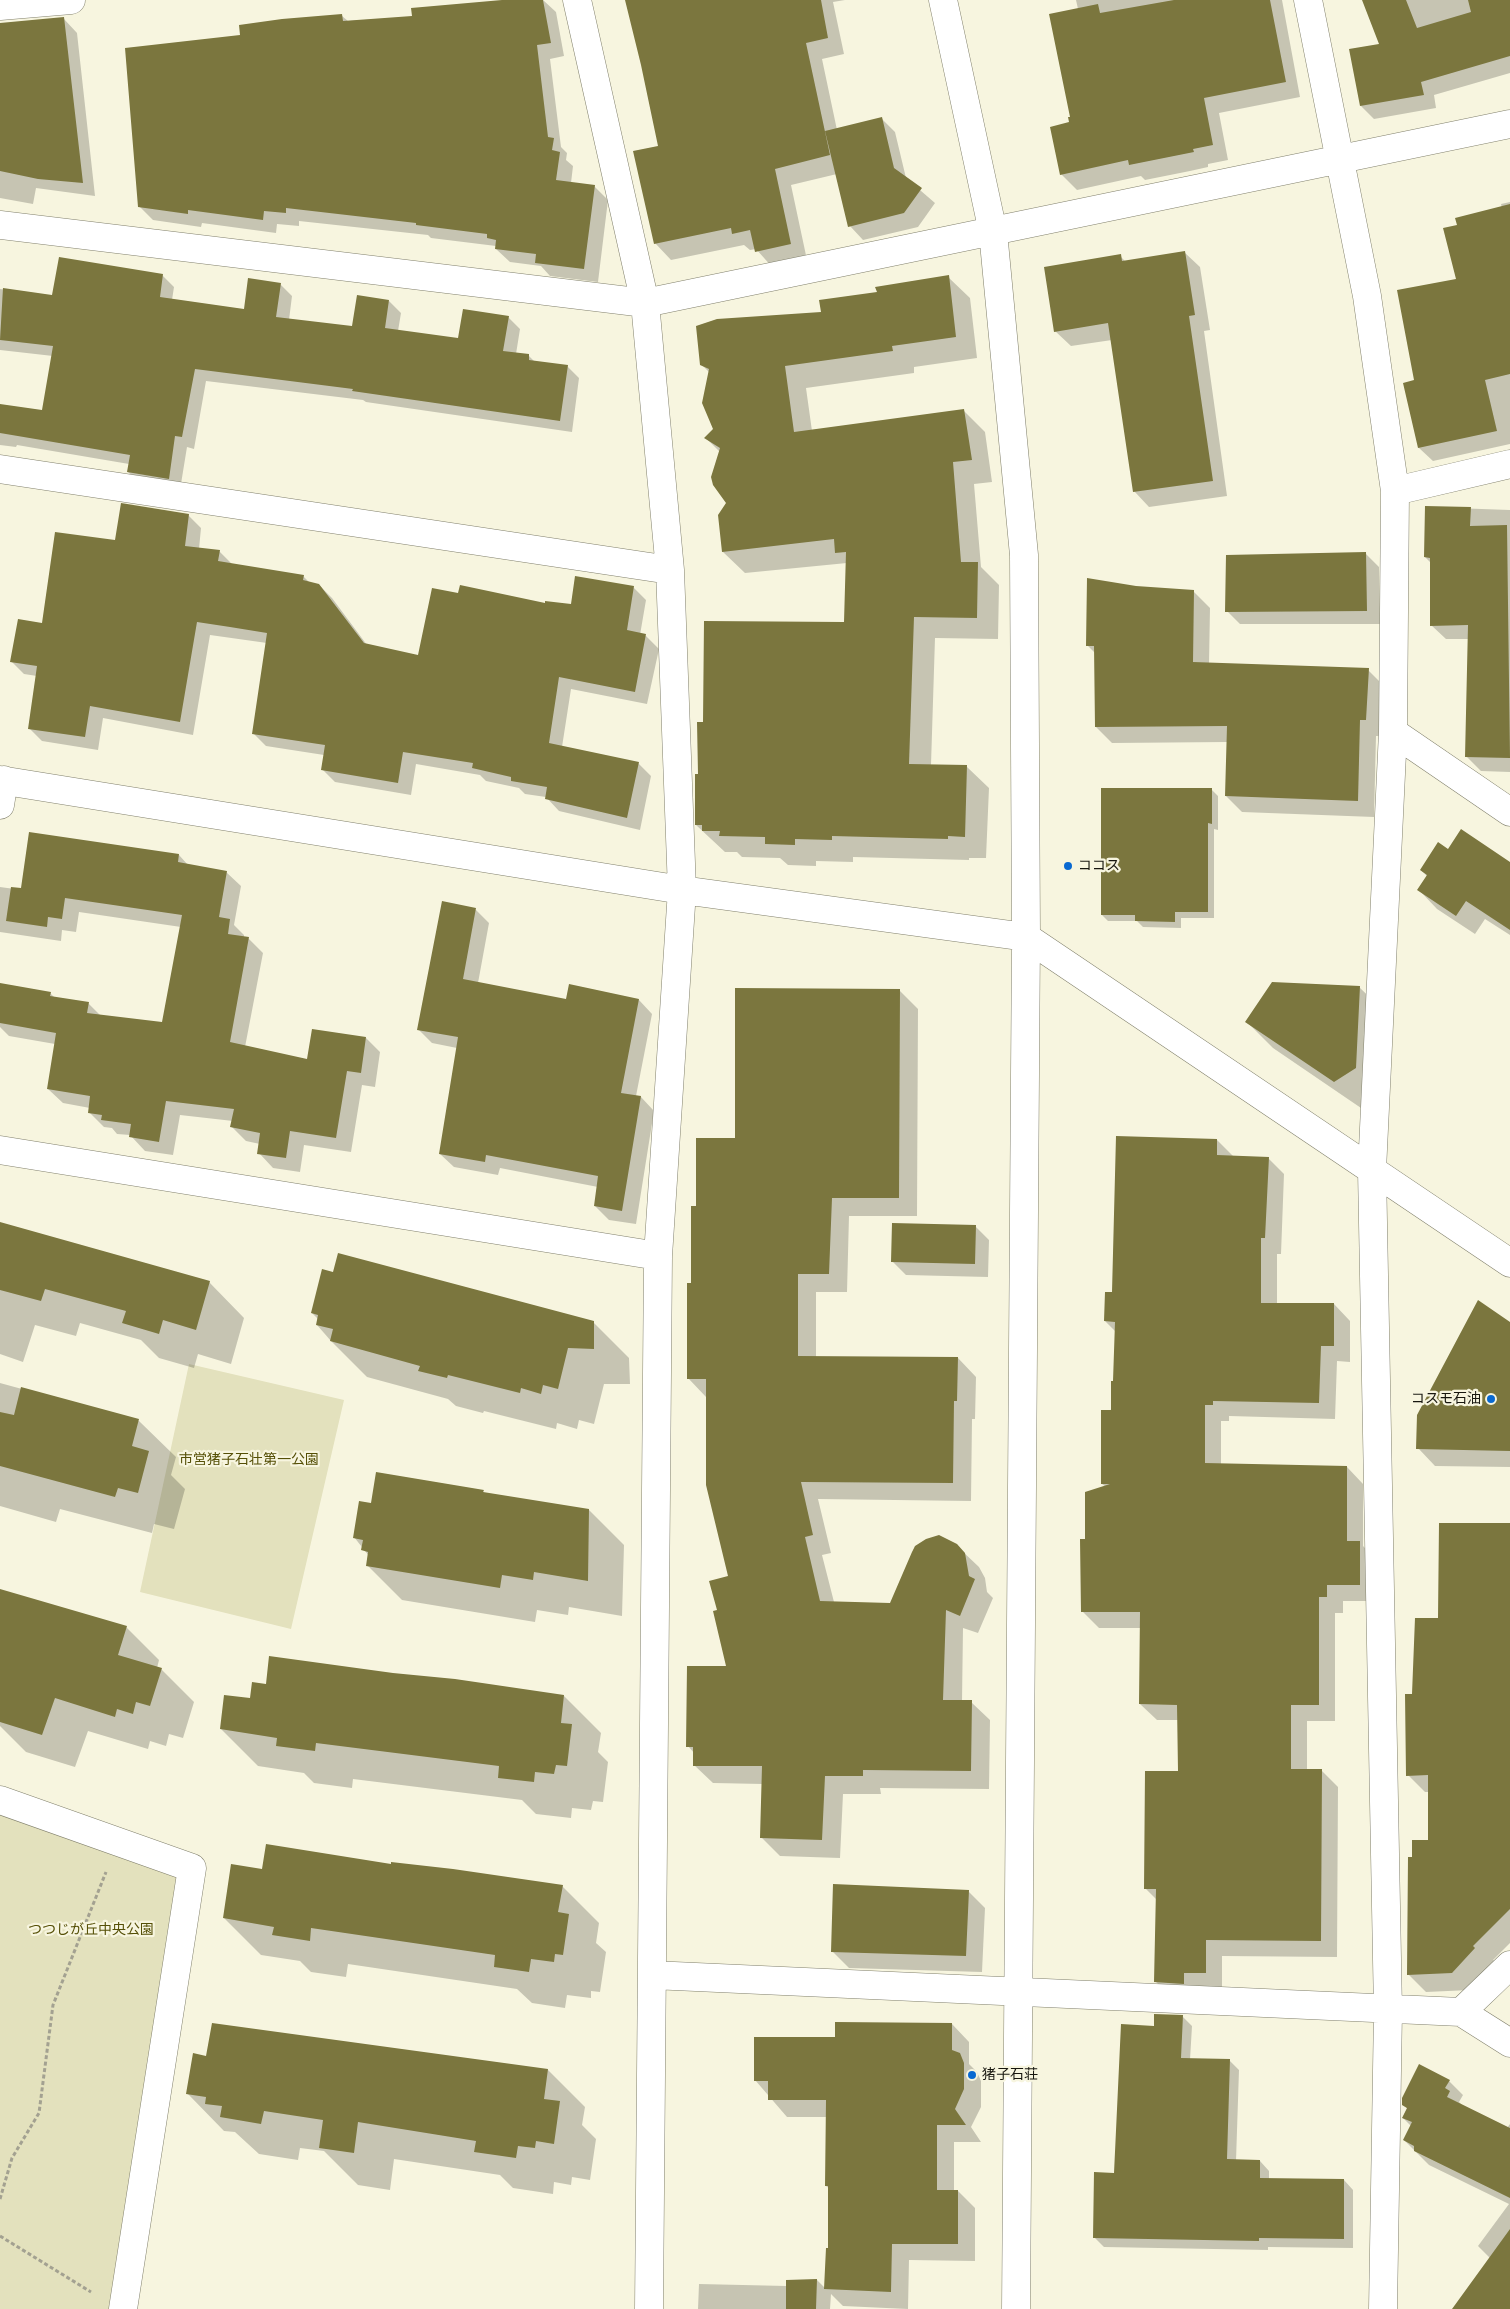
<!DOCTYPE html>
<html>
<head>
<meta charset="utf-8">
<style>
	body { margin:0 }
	canvas { display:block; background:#f7f5df }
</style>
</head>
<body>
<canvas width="1510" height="2309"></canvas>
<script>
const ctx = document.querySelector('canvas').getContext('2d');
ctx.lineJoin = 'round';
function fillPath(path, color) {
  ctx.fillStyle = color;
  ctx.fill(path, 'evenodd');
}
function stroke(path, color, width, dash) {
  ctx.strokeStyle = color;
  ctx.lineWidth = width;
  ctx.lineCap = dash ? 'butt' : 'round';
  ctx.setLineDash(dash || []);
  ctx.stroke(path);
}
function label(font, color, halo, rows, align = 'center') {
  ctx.font = font + ' Helvetica,"Noto Sans JP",sans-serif';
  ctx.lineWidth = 4.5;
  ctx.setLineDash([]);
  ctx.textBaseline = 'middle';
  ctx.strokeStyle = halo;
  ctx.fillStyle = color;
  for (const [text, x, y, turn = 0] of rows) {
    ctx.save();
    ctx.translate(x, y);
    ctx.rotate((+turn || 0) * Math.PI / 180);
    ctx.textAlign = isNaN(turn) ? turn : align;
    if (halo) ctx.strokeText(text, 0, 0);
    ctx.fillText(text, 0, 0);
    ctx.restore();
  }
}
fillPath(new Path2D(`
	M189,1364L344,1400L291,1629L140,1592Z
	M0,1800L192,1868L123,2309H0Z`), '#e3e1bd');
fillPath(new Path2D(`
	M525,0H543L556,12L564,56L550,59L561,147L567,153L566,160L573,166L571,183L594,186L608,200L598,282L550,276L541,266L510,262L496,249V246L431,238L428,235L299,221V226L277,224L276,233L202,223L201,227L153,220L139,206L242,36L342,16L348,21L413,17Z
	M626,0H845L833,2L844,54L822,59L837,130L882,119L895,132L906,178L935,203L918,227L863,240L850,226L837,174L791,185L807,260L773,268L756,249L750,250L744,245L671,260L655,243L659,147L643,64Z
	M1076,0H1282L1300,97L1219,113L1228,160L1208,164V167L1190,171L1145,180L1141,176L1077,190L1061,174L1071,118L1078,9Z
	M1363,0H1510V73L1434,95L1436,108L1374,119L1361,106L1351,50L1381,45Z
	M64,19L77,33L95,196L36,188L33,204L0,198V25Z
	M1510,202V444L1433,461L1419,448L1416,381L1457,280L1458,226L1502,208L1501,204Z
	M1184,252L1200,267L1210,330L1204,331L1227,496L1149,507L1134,491L1112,340L1071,346L1055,331L1120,256L1126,262Z
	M162,275L174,287L172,300L245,310L280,284L292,296L289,320L353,328L389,301L401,313L398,331L459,339L508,317L520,329L516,354L529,356L535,362L567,366L579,378L572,432L366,402L363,400L206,381L194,449L187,447L180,490L140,484L128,472L129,464L17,445L16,447L0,445V406L43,412L53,356L0,350V289L53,296Z
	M948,277L970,298L977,358L914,367V373L806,388L812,431L964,411L985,432L992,482L974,484L981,567L999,585L998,639L935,638L931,765L967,767L989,788L986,858H969V860L853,857V862L816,861V866L788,865L780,858L742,857L737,852H725L696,825L705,723L845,623L847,563L745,573L723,552L727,503L720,452L706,438L715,429L710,373L701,364L822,313L879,293Z
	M1426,507L1510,510V772L1481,771L1466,756L1469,639H1446L1431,625V563L1425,557Z
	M188,515L201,528L199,549L219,551L232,564L303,576L310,583L319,585L332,598L367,645L419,656L459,595L546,605H572L633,587L646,600L640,635L646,636L659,649L647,704L571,689L562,747L638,763L651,776L640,830L559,811L546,797L525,794L519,788L486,781L480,775L416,764L411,795L335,782L322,769L324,755L266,746L253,733L267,643L210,635L193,735L103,718L98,750L42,741L29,728L37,676L24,674L11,661L116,541Z
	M1366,554L1379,567L1380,624H1240L1227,611Z
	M1136,587L1194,592L1210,608L1209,664L1368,670L1384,686L1382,736H1376L1374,817L1242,812L1226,796L1228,742L1112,743L1096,727L1095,653L1087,645Z
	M1211,789L1218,796V830L1214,829V918H1181V928L1143,927L1137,921H1108L1102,915Z
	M1449,851L1510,863V935L1485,919L1475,934L1437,909L1419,890L1428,877L1421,870Z
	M179,855L188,865L226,872L241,886L234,925L244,935V938H248L263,953L245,1047L309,1060L366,1038L380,1052L375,1087L362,1085L351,1152L304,1145L300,1172L273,1168L259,1153L260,1144L246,1141L232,1127L233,1121L180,1115L173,1155L145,1151L130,1135L117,1134L112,1128L104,1127L89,1112L90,1108L63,1103L48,1089L55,1044L9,1036L0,1027V992L50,993L55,998L88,1003L101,1016L163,1024L181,927L79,912L76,932L62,930L61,941L0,932V887L22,890Z
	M443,903L476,910L489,923L478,983L567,1000H639L652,1014L636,1096L641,1097L654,1111L636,1224L609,1220L595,1206L598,1187L500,1168L498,1175L454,1167L440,1154L457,1048L432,1043L418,1029Z
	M1359,987L1386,1013L1361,1108L1273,1048L1246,1021Z
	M899,990L918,1009L917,1216H849L847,1292H816V1357L958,1358L976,1377L975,1419H972L971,1501L818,1499L831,1553L822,1555L834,1602L891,1604L960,1549L979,1567L985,1578L987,1592L993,1598L978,1633L963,1628L962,1702H971L990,1720L989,1789L880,1788L881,1794H843L840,1858L780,1856L762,1838L763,1784L713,1783L694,1765V1753L688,1746L728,1667L719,1611L729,1577L706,1397L688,1378L697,1207L736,1139Z
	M1217,1140L1234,1157L1268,1158L1284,1174L1281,1254H1277V1304H1334L1350,1321V1362L1337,1361L1335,1419L1229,1416V1421H1221V1465L1347,1467L1363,1484V1546L1376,1559V1601H1343V1613H1335V1721H1307V1770H1321L1338,1787L1337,1957L1222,1956V1989L1172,1998L1156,1982L1157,1900L1145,1888L1179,1773L1178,1720H1157L1140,1704L1141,1628H1099L1082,1611L1086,1540L1106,1487L1102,1484L1114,1383L1116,1332L1105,1321L1113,1293Z
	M0,1224L209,1282L244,1318L231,1364L198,1354L194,1368L159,1358L141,1340L80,1323L76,1336L35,1325L23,1362L0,1354Z
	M975,1226L989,1240L988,1277L906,1275L892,1261Z
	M312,1313L593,1322L629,1358L630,1384H604L594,1424L579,1420L577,1429L557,1423L556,1429L484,1411L483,1413L456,1406L448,1399L367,1377L331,1341L317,1325L318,1319Z
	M1510,1324V1467L1435,1466L1418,1448Z
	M0,1383L139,1421L176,1457L171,1475L185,1489L174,1529L154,1524L152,1533L60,1509L56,1522L0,1506Z
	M483,1491L485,1494L589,1510L624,1545L622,1616L569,1607L568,1615L537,1610L535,1622L402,1600L367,1565L369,1556L354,1537Z
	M1510,1524V1943L1493,1960L1496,1962L1470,1990L1426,1992L1408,1974L1413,1858L1429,1841V1792H1425L1408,1775L1414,1695L1439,1620Z
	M0,1590L126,1627L159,1660L157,1668L161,1669L194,1702L183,1738L169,1734L166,1746L150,1741L148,1749L88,1731L75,1767L26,1752L0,1726Z
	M564,1696L601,1733L598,1752L608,1762L603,1802L593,1801L591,1810L572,1808L571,1818L536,1814L522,1800L353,1779L352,1788L314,1783L304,1773L258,1766L221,1729L252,1700Z
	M392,1865L562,1886L599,1923L596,1943L606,1952L600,1992L591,1991V1998L567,1995L565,2008L532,2003L517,1989L348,1964L346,1977L311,1972L300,1961L261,1955L224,1918L263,1871Z
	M968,1891L985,1908L982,1972L849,1968L832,1951Z
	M1182,2016L1192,2026L1190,2060H1229L1239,2070L1236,2161H1260L1269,2171V2180H1344L1353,2190V2248L1268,2247V2250L1104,2247L1094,2237L1116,2174L1155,2027Z
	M213,2024L548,2070L585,2107L582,2125L596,2139L590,2180L572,2177L571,2185L554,2182L553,2194L513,2188L500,2175L394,2159L390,2190L358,2185L324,2151L300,2148L298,2160L259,2154L235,2132L224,2131L188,2094L207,2057Z
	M952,2024L969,2042V2064L977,2072L981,2081V2107L971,2127L981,2142H954V2191H958L975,2208V2261L909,2260L908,2309L843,2306L831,2294L830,2309H698L699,2284L787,2286L817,2280L826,2289L827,2249H829L830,2189L826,2186L827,2117H787L755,2080L836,2039Z
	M1449,2081L1463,2095L1459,2102L1463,2106L1507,2128L1510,2124V2309H1453L1490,2258L1478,2246L1509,2204L1429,2165L1404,2140L1411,2126L1403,2118L1408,2109L1403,2105Z`), '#0003');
fillPath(new Path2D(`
	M502,0H543L551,43L537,45L548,137L554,138L552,150L560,152L556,180L595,185L584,269L535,263L536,254L495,249L496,240L487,238V234L416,225V223L286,208V213L264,211L263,220L188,210V214L138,207L125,48L240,35L239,25L282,19L342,14L343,21L412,16L411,8Z
	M625,0H821L828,38L806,43L830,155L775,169L791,244L755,252L750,230L732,234L731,228L654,244L633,151L658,146L641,65Z
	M1174,0H1270L1286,82L1204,98L1213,145L1193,149L1194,152L1129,165L1128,160L1060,175L1050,127L1069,122L1068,117H1070L1049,14L1098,4L1100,13Z
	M1362,0H1406L1417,28L1471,12L1468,0H1510V56L1421,82L1424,95L1360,106L1349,49L1379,44Z
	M64,17L83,183L38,179L0,171V23Z
	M882,117L894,168L922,188L904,213L848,227L825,131Z
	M1510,204V374L1485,380L1497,431L1418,448L1403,383L1414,380L1397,290L1456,279L1443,228L1457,225L1455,218Z
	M1185,251L1195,315L1189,316L1213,481L1133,492L1108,323L1054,332L1044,267L1121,254L1122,261Z
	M59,257L163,274L160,297L244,309L248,278L281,283L276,317L352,326L357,295L389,300L385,328L458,338L463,309L509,316L503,351L529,354V360L568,365L560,421L352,391L353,389L195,369L182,437L175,436L169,479L127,472L130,455L0,433V404L42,410L53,346L0,340L3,288L52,295Z
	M949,275L956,337L892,346L893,351L785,366L794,432L964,409L972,460L953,462L961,562H978L977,618L914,617L909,764L967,765L965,837L948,836V839L832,836V840L795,839V845L765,844V837L719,836L720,831H702V825H695V774H698L697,722H703L704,621L844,622L846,552L835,553L834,539L722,552L718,515L726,503L713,485L711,477L720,448L704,438L713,429L702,403L709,369L700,365L696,326L717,319L821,312L819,300L877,292L875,287Z
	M121,503L189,514L185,546L220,550L218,561L304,575L303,580L319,584L364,643L418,655L432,588L458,593L460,585L545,603V601L571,604L575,576L634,586L627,630L646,634L635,692L559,677L549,743L639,762L627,818L545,799L547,787L511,781V777L472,768L473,763L403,752L398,783L321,770L325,745L252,734L267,633L230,627L197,622L180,722L90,706L85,737L28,729L37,666L10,662L18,619L42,623L55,532L115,540Z
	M1425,506L1471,507L1470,526L1507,525L1510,758L1465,757L1468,625L1430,626V558L1424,557Z
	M1366,552L1367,611L1225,612L1226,555Z
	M1087,578L1136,586L1194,590L1193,662L1369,668L1366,720H1360L1358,801L1225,796L1227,726L1095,727L1094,646H1086Z
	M1101,788H1212V824L1208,823V912H1175V922L1135,921V915H1101Z
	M1461,829L1510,862V930L1466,901L1456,916L1417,890L1427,875L1420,870L1438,842L1448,849Z
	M29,832L179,854L178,862L227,871L219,917L230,919L228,934L249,937L230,1042L307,1059L312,1029L366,1037L361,1073L347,1071L336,1138L290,1131L286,1158L257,1154L260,1133L230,1127L234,1109L166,1101L159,1142L129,1137L131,1124L101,1120L102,1115L88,1113L90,1096L47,1089L56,1033L0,1023V983L51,992L50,996L89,1002L87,1013L162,1022L182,915L65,898L62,919L48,917L47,927L6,921L11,887L21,888Z
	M442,901L476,908L463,979L566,999L569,984L639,999L621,1093L641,1096L622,1211L594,1206L598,1176L486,1155L485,1162L439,1154L458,1037L417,1030Z
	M1272,982L1360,986L1356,1068L1334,1082L1245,1022Z
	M735,988L900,989L899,1198H832L829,1274H798V1356L958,1357L957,1401H954L953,1483L801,1482L813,1535L805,1537L820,1601L890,1603L912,1552L915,1546L926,1539L939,1535L957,1544L965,1553L969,1576L975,1579L960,1616L946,1610L943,1700H972L971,1771L863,1770V1776H825L822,1840L760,1838L762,1766H693V1747H686L687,1666H726L713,1611L717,1610L709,1581L728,1576L706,1485V1379H687V1283H691V1206H696V1138H735Z
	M1116,1136L1217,1139V1155L1269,1157L1265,1238H1261V1303H1334V1346H1321L1319,1403L1213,1401V1405H1205V1463L1347,1466V1541H1360V1585H1327V1597H1319V1705H1291V1769H1322L1321,1941L1206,1940V1973H1184V1984L1154,1982L1156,1889H1144L1145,1771H1178L1177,1705L1139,1704L1140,1612H1081L1080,1539H1085V1492L1110,1484H1101V1410H1111V1381H1113L1115,1322L1104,1321L1105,1292H1112Z
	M0,1222L210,1281L196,1330L163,1320L159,1334L122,1323L126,1311L45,1289L41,1301L0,1290Z
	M892,1223L976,1225L975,1264L891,1262Z
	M338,1253L594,1321V1349L568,1348L558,1389L543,1385L541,1394L521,1388L520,1393L448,1375L447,1378L418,1371L420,1366L330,1341L333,1329L316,1325L318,1315L311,1313L322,1269L333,1272Z
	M1478,1300L1510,1322V1451L1416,1449L1417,1415Z
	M21,1387L139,1419L132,1446L149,1451L138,1493L118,1488L115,1497L0,1466V1412L14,1415Z
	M376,1472L484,1490L483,1492L589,1509L588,1581L534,1572L533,1580L502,1575L500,1588L366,1566L368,1552L361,1550L363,1540L353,1538L359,1501L371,1503Z
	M1439,1523H1510V1909L1473,1946L1475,1948L1452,1973L1407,1975L1408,1857H1412V1840H1428V1775L1406,1776L1405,1694H1412L1415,1618H1438Z
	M0,1589L127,1626L118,1655L162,1668L150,1706L136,1702L133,1714L117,1709L115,1717L55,1698L42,1735L0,1722Z
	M269,1656L393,1673L455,1679L564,1695L561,1723L572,1724L567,1766L556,1765L554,1774L535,1772L534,1782L498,1778L499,1766L316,1743L315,1751L276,1746L277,1738L220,1729L224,1695L250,1698L252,1682L266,1684Z
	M266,1844L391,1864V1862L453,1869L563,1885L558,1912L569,1914L563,1955L555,1954L554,1962L531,1959L529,1972L494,1967L495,1955L311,1928L310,1941L272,1935L274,1927L223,1918L231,1864L262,1869Z
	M833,1884L969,1890L966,1956L831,1952Z
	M1154,2014L1183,2015L1181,2058L1230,2059L1227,2159L1260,2160V2178L1344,2179V2239L1259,2238V2241L1093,2238L1094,2172L1114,2173L1121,2024L1154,2026Z
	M835,2022L952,2023V2050L960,2053L964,2063V2089L955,2109L966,2125H937V2190H958V2244H892L891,2292L824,2289L826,2248H828V2186H825L826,2100H768V2081H754V2037H835Z
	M212,2023L548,2069L544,2099L560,2101L554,2144L536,2141L535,2148L518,2146L516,2158L474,2152L476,2141L358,2122L354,2153L319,2148L323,2120L264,2111L261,2124L220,2117L222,2106L205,2104L206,2097L186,2094L193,2053L206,2056Z
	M1419,2064L1450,2080L1445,2088L1450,2091L1447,2097L1510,2128V2198L1414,2151V2146L1403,2140L1412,2122L1402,2118L1407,2108L1402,2105V2098Z
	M1510,2229V2309H1452Z
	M817,2279L816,2309H786V2280Z`), '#7b763e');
const minor = new Path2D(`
	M577,0L645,303L670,570L682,890L658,1256L649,2309
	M943,0L993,232L1024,555L1026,937L1016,2309
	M1308,0L1367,296L1395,491L1393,732L1372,1170L1388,2011L1383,2309
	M0,6L71,0
	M0,225L645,303L1510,124
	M0,469L670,570
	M1395,491L1510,464
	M1393,732L1510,812
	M0,780L682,890L1026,937L1510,1263
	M0,805L4,780
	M0,1150L658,1256
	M0,1800L192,1868L123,2309
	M652,1975L1461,2012L1510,2043
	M1461,2012L1510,1965`);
stroke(minor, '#82816d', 29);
stroke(new Path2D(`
	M0,2199L12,2158L39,2113L53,2005L106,1872
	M0,2236L91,2292`), '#a3a191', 3, [4, 2.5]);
stroke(minor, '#fff', 28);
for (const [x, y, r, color] of [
	[1068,866,5,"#0969d1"],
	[1491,1399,5,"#0969d1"],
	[972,2075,5,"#0969d1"]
]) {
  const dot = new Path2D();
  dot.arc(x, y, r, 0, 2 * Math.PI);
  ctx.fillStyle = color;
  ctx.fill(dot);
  stroke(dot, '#f7f5df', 2);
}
label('14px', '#17160f', '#f7f5df', [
	["ココス",1078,866],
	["コスモ石油",1481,1399,"right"],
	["猪子石荘",982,2075]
], 'left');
label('14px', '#554f06', '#f7f5df', [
	["市営猪子石壮第一公園",249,1460],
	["つつじが丘中央公園",91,1930]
]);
</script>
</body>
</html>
